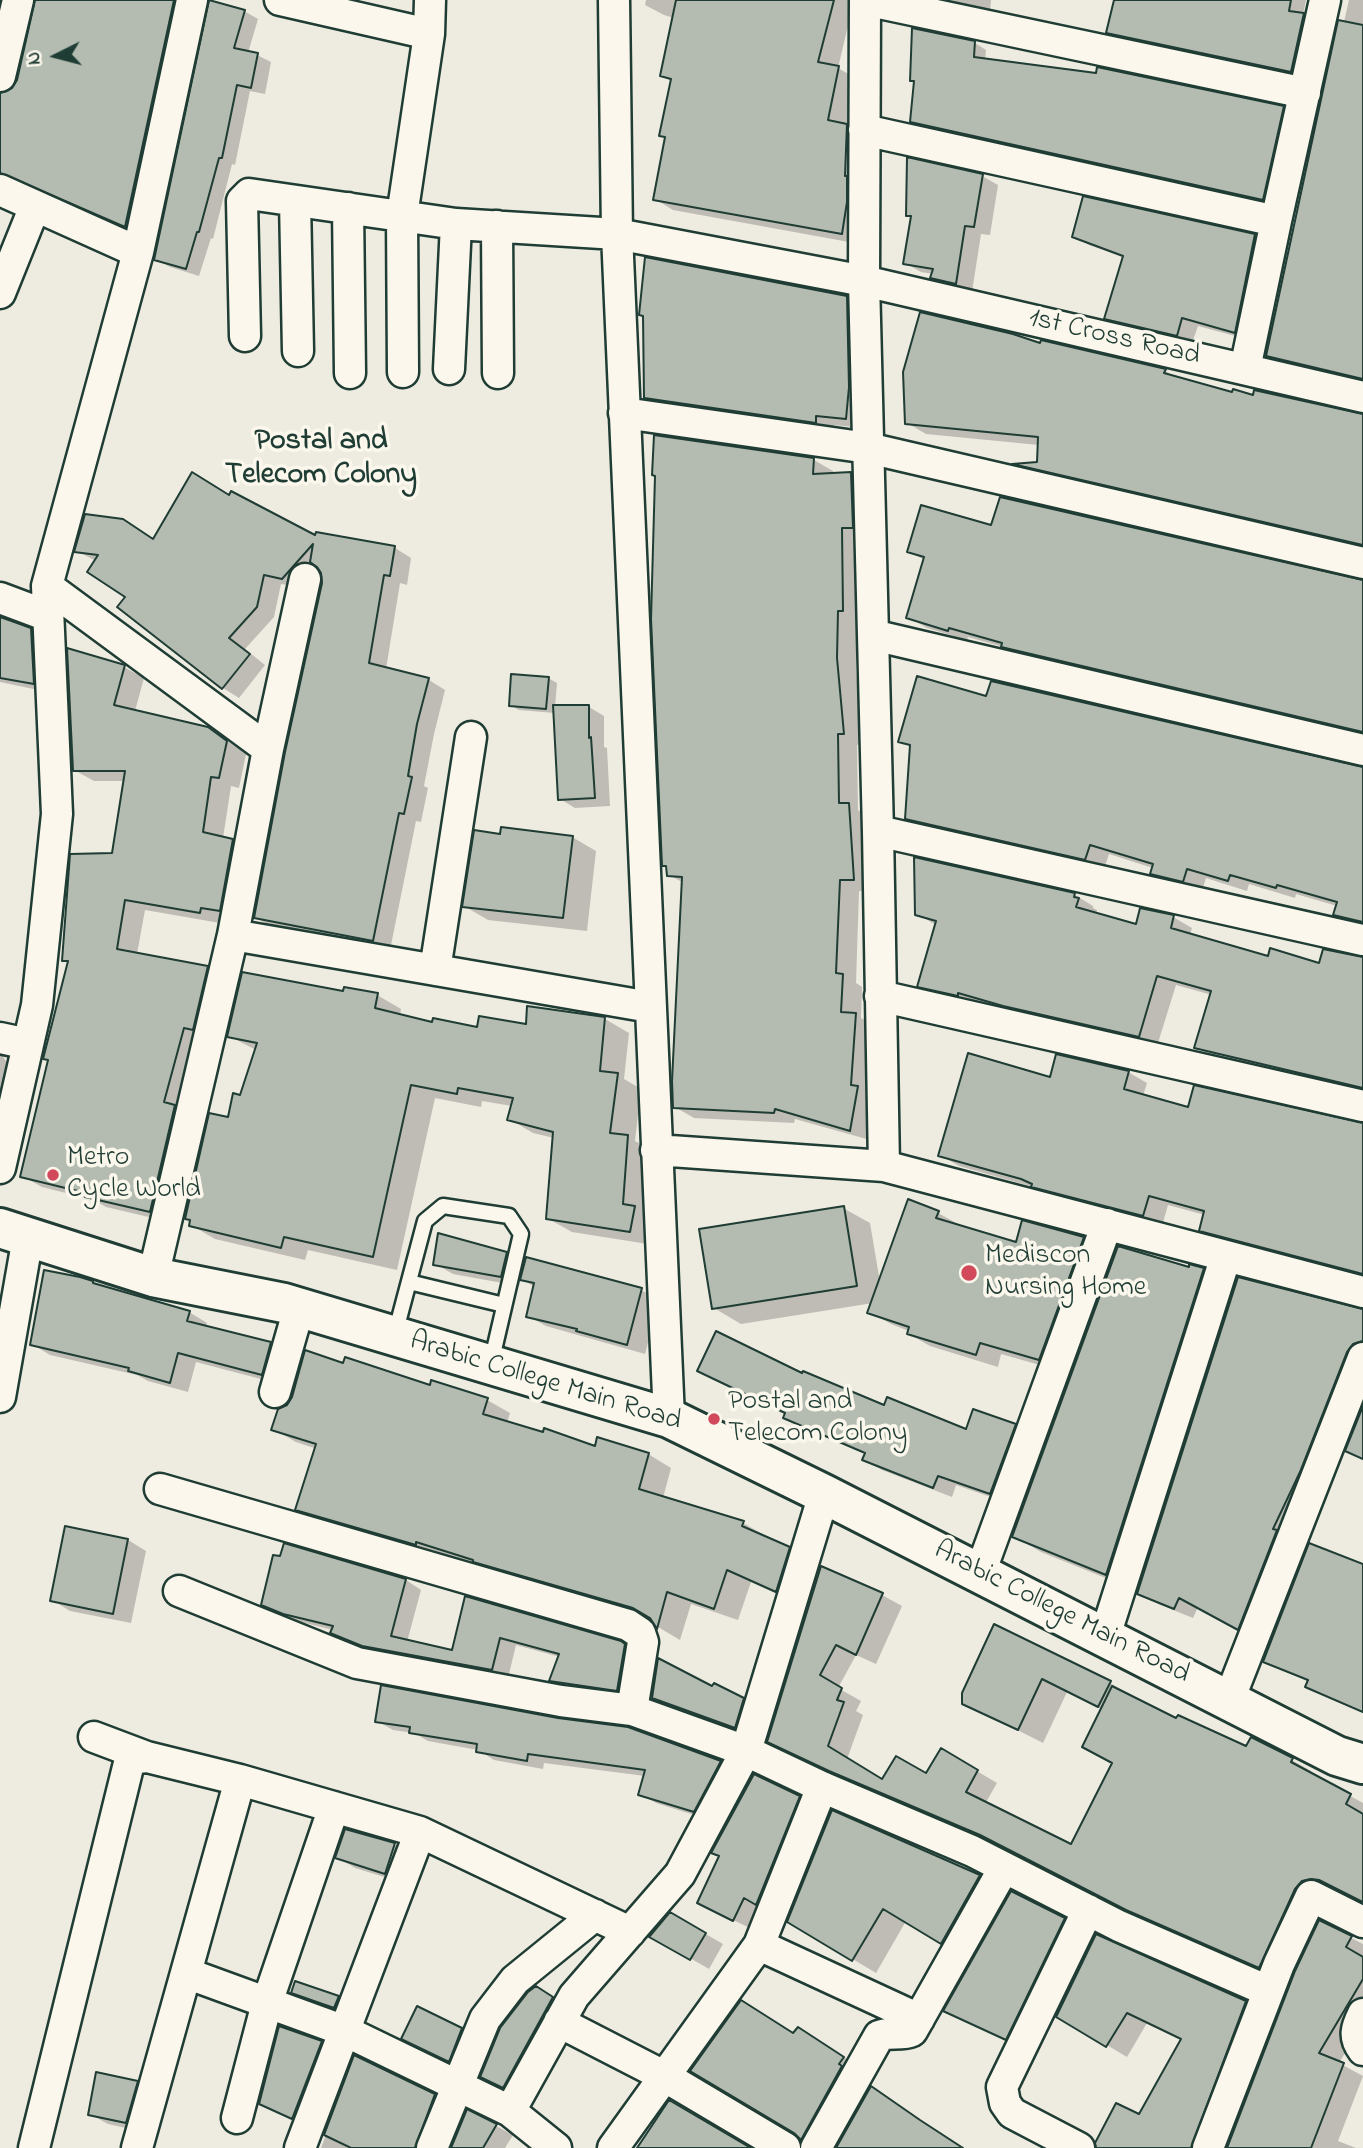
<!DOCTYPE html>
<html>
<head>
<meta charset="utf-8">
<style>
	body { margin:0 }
	#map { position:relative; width:1363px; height:2148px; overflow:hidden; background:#eeece1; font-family:"Indie Flower",sans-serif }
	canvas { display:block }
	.north { position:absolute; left:21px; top:21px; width:70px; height:70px; -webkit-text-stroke:5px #fbf7ec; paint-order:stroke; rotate:264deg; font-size:19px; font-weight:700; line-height:28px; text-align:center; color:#1f3d34 }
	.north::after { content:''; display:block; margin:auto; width:24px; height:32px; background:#1f3d34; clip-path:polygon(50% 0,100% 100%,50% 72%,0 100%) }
</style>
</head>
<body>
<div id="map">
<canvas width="1363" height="2148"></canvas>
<div class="north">N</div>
</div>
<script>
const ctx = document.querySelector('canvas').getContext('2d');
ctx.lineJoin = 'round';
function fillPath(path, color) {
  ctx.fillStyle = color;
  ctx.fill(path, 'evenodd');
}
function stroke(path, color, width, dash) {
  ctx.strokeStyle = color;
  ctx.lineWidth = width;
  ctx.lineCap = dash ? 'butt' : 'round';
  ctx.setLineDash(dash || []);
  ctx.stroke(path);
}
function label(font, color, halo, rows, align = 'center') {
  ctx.font = font + ' "Indie Flower",sans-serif';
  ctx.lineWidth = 7;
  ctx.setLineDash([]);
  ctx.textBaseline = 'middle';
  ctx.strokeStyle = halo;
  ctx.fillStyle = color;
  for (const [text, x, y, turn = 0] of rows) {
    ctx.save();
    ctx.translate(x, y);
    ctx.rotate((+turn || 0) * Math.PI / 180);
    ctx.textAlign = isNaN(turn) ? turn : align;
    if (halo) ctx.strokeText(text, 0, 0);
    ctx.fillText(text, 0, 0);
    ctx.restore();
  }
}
fillPath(new Path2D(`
	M37,0H192L140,234L24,182L13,180L0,188V95L6,94L18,81Z
	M646,0H854L838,68L857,79L847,126L865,137L860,244L673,210L655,199L667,139L661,135L672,81L662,76L674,18L664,15L645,5Z
	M933,0H991L990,12Z
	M1115,0H1306L1303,15L1317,23L1305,79L1121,40L1108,32Z
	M1349,0H1363V341L1351,381L1286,366L1268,355Z
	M244,11L258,19L248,53L257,55L271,62L265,94L250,91L235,165L232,164L213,239L211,238L199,276L170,267L156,259Z
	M975,43L986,50L985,60L1283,108L1294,115L1274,205L924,128L912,121Z
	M982,176L998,185L990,235L981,234L972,292L948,286L932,278L933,274L921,272L905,263L913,217L908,215Z
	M1084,198L1255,236L1270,245L1250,340L1198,326L1192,343L1121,327L1106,318L1125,258L1089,245L1074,236Z
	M846,297L864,308V428L834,425L833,432L664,408L646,397Z
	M1041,345L1165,371L1179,379L1233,395L1363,415V550L1033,473L1018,465L1039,464V445L926,434L907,423Z
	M655,437L814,460L833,471V475L851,474L870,485L863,621H857L856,670L862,744L857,745L858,810L868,816L873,890L859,891L856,983L862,987L861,1018L875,1026L870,1140L795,1119L794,1123L694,1118L675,1107L684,883L669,875L653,619Z
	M230,497L316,538L317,534L395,548L411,558L407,585L400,583L386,669L429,680L445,690L434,734L424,786L428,788L421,822L416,821L390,950L273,927L256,918L324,583L323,572L319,566L300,587L281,584L274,617L245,649L265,665L239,698L223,688L127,597L96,561L77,551L154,540Z
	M992,528L1363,582V737L1022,657L1007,648L968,637L967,640L927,628L908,617L925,560L909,552Z
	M0,619L31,630L46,639L48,692L0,682Z
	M124,667L144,678L135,711L208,728L246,754L239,788L231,786L223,838L233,840L252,852L239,921L221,918L220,923L145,910L137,954L207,967L227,979L170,1222L106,1207L94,1200L42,1187L22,1176L50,1061L69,963L64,960L114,855L125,781H94L74,770Z
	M548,678L557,683L555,707H589L604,716V747L607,748L610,806L575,808L560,799L555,713L519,710L510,705Z
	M988,698L1363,769V927L1354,925L1335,914L1337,906L1296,894L1295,898L1249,884L1247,891L1206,878L1202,891L1170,884L1152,873L1153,868L1109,854L1104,869L926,829L907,818L911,747L900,741Z
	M501,836L572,837L596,851L587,931L488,920L464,906Z
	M916,859L1075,895L1093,906V908L1097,910L1096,915L1137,926L1173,917L1192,928L1190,935L1269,958L1321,965L1363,958V1093L1215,1058L1196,1047L1212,995L1176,985L1157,1046L1023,1016L977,1003V1005L938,996L919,986L936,925L917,914Z
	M345,993L377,995L401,1009L400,1016L433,1024L479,1029L605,1019L629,1033L624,1079L641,1089L635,1141L651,1150L654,1245L572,1232L547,1218L554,1138L533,1133L509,1119L512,1106L482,1101L481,1107L435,1098L397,1270L308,1250L305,1260L215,1239L191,1225L192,1221L186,1218L229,1119L241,1097L256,1050L229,1036Z
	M0,1051L7,1063L0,1092Z
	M1128,1072L1147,1083L1143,1096L1189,1109L1363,1125V1278L1219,1241L1201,1230L1205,1215L1168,1205L1162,1226L1052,1197L1037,1188L959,1166L940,1155L1051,1079Z
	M843,1208L870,1223L880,1282L938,1213L960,1225L1017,1244L1083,1238L1105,1251L1061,1371L1001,1354L998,1367L930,1346L909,1334V1331L891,1324L869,1312L873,1303L741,1324L714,1308Z
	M506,1253L526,1264L641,1290L659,1300L645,1354L546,1326L528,1316L535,1287L521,1279L519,1286L453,1274L435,1264Z
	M1190,1269L1203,1270L1230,1285L1133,1589L1041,1552L1014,1536Z
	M92,1282L100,1287L189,1312L207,1323L206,1327L270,1344L288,1354L280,1384L196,1362L188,1392L148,1381L137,1375L50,1355L32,1344Z
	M1363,1311V1368L1257,1639L1198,1607L1193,1618L1158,1604L1139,1593Z
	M344,1365L487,1400L510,1413L507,1423L596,1448L648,1454L671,1468L663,1498L743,1523L766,1536L765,1538L812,1562L799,1604L751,1582L738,1620L691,1604L680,1640L658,1627L652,1619L498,1574L440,1554L439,1557L320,1522L297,1509L317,1449L296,1442L273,1429L288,1406Z
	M699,1370L803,1375L885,1407L968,1431L1015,1425L1033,1436L1008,1503L956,1485L952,1497L882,1470L864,1460L866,1454L803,1427L785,1417L786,1414Z
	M128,1540L146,1551L131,1623L70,1611L52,1600Z
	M285,1545L406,1580L421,1590L407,1642L453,1652L466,1598L620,1643L640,1655L633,1698L567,1689L551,1680L560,1657L516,1645L508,1678L379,1654L348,1642L332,1633L333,1630L301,1622L278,1613L263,1604Z
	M1363,1566V1713L1326,1697L1307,1686L1309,1682L1265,1661Z
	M822,1568L882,1595L902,1606L876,1664L856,1655L838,1688L861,1701L856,1711L863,1715L847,1759L883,1781L926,1776L941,1750L997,1783L985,1804L1072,1846L1114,1763L1103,1710L1067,1692L1043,1743L964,1703L995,1626L1110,1683L1135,1697L1134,1699L1177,1721L1247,1749L1292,1760L1311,1771L1310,1774L1363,1803V1902L1340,1891L1330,1889L1279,1978L1148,1921L1001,1846L851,1781L789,1752Z
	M713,1688L752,1704L743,1732L654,1698Z
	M377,1721L720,1762L736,1771L710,1820L656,1803L640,1794L645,1776L544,1763L543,1769L494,1760L478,1750L428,1741L414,1733L393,1730Z
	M799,1797L817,1808L752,1929L718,1913Z
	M833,1812L979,1876L1002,1890L965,1955L906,1921L876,1973L789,1921Z
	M346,1831L395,1845L413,1855L404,1883L355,1868L337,1857Z
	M671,1914L723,1944L709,1969L652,1936Z
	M1064,1919L1082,1930L1024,2049L945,2011Z
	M1320,1922L1363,1944V2023L1339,2063L1363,2076L1338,2141L1356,2148H1229Z
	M536,1988L570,2009L521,2097L500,2087Z
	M293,1992L338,1998L356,2008L353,2017L311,2002Z
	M1245,2002L1265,2014L1213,2148H1098L1140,2117L1183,2040L1147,2023L1127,2057L1058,2016Z
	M418,2008L480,2040L467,2071L421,2048Z
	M795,2035L819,2041L864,2070L818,2148L802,2139L795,2132Z
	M321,2043L334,2050L306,2125L261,2103Z
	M355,2057L451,2105L434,2148H321Z
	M137,2083L155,2093L144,2132L108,2124L90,2114Z
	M496,2126L513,2135L505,2148H453Z`), '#0003');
const building = new Path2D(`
	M35,0H174L125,227L0,173V93L12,88L17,80Z
	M209,0L245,10L234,48L258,53L251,88L237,85L222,158H219L199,232H197L186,269L154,260Z
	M676,0H834L818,62L839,66L828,120L847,124L845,176H847V202L842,234L653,200L665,137L659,136L671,79L660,76Z
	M1114,0H1291L1289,11L1304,13L1291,72L1106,33Z
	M1338,20L1363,25V379L1266,356Z
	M912,28L975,41L974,57L1096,73L1097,67L1284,106L1263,200L910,122L914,81H910Z
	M907,157L983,174L974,227L965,226L956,284L930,278L933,269L903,264L911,216H906Z
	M1083,196L1255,234L1235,333L1182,318L1177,336L1104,319L1123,256L1072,237Z
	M645,257L847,296L849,387L846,419L816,416V423L644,398L643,316L639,315Z
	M920,312L1013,334L1040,343L1041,340L1166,369L1164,373L1232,392L1233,389L1253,395L1254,390L1363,414V545L1012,464L1037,462L1038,437L905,424L903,372Z
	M654,435L814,458L813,474L851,472L853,528H842L843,611H838L837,658L844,734H838L839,803H849L854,880H840L836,973L843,974L841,1012L856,1013L851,1085L858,1086L850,1131L775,1109L774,1113L673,1108L672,1081L682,877L667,876L666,866H662L651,619L655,476L652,475Z
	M192,472L229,495L231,491L315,535L316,532L395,546L390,576L384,575L369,663L429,678L417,724L408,776L412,777L404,814L399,813L373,941L254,918L285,752L322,583L321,573L317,567L310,562L313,544L282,579L264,575L257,607L229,638L250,654L222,689L117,607L125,597L87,572L98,555L74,552L85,514L123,519L153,539Z
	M1000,497L1363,580V732L1001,647L1002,643L949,628L948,631L906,618L924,557L907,552L921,505L991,525Z
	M0,617L31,628L34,684L0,678Z
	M67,648L125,665L114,705L208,727L227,741L219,778L211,777L203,832L233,839L220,911L201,908L200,913L125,900L117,949L208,966L193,1030L184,1028L164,1102L175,1105L150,1212L85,1197L86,1193L20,1177L48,1060L43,1059L68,961H62L70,854L112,853L125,771H73Z
	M511,674L549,677L546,709L509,706Z
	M917,676L986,696L991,681L1363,767V922L1333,915L1337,902L1277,885L1276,888L1230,875L1228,881L1187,869L1183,882L1150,874L1153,864L1090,845L1085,860L905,819L910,745L898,742Z
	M553,705H589V738L591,737L595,798L558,800Z
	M501,827L573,836L563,918L462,907L474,830L500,834Z
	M914,857L1075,893L1074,897L1079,898L1076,907L1136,924L1140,908L1174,915L1171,928L1268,956L1270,948L1319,963L1323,949L1363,957V1088L1194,1048L1211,991L1157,976L1139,1037L1003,1006L958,993V996L917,987L936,921L915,915Z
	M242,972L343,991L344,987L378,993L375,1008L432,1022L433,1018L477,1027L479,1016L526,1024L527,1006L605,1017L600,1071L618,1073L610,1133L628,1135L623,1204L635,1206L630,1232L546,1219L553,1132L507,1120L513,1098L458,1088L457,1094L411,1085L373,1257L284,1237L281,1248L189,1226L190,1220L185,1219L209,1113L228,1117L233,1093L240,1095L257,1043L227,1037Z
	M968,1053L1050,1077L1056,1054L1129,1071L1124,1089L1188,1107L1194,1085L1363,1123V1274L1199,1231L1204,1211L1149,1196L1143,1216L1031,1187L1032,1184L1021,1179L938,1156Z
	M908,1199L939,1211L936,1218L1016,1242L1022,1220L1084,1237L1039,1360L980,1343L976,1355L907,1334L909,1327L867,1313Z
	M844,1206L857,1286L712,1309L699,1229Z
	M438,1233L507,1252L501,1277L433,1265Z
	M1118,1246L1189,1267V1264L1204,1268L1106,1575L1012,1537Z
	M526,1257L642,1288L627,1345L576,1331L577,1329L526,1317L534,1283L520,1280Z
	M44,1270L80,1277L93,1281V1283L190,1311L187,1321L271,1342L262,1375L178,1353L170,1383L128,1371L129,1368L30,1345Z
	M1238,1277L1363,1309V1341L1353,1344L1347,1352L1300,1472L1273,1529L1277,1530L1238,1630L1179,1598L1174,1609L1137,1594Z
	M716,1331L802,1373L803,1371L884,1405L887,1397L966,1429L973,1409L1016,1424L990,1494L938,1476L933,1488L862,1460L865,1453L783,1418L785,1413L697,1371Z
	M305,1350L343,1363L345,1357L430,1385L431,1380L488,1398L483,1414L543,1432L544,1428L595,1446L597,1437L649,1453L639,1489L744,1521L742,1526L790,1547L776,1592L727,1570L714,1609L667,1592L657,1629L650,1618L633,1608L473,1562V1560L416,1542V1545L295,1510L316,1444L271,1430L278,1409L287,1405L292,1397Z
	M1363,1406V1459L1345,1451Z
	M65,1526L128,1539L113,1614L50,1601Z
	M284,1543L406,1579L391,1636L452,1650L465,1596L621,1641L625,1644L617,1691L549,1681L559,1654L500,1638L492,1670L362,1646L330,1633L333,1626L283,1614L261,1605L273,1555L280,1556Z
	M1309,1543L1363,1564V1712L1305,1687L1308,1680L1263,1662Z
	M821,1566L883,1593L856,1655L836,1645L820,1675L842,1688L837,1700L844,1702L828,1746L882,1779L896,1756L926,1773L941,1748L978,1770L966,1792L1071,1844L1112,1763L1082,1747L1112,1686L1176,1718L1178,1715L1246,1746L1251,1737L1293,1758L1291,1762L1351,1794L1346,1804L1363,1814V1902L1319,1880L1311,1879L1302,1881L1295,1889L1259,1968L1126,1910L980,1835L829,1771L767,1742Z
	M994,1624L1111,1681L1098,1707L1042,1679L1018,1730L962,1704V1693Z
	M658,1658L712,1686L714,1683L744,1698L735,1728L652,1698Z
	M381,1685L558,1718L628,1727L721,1761L694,1812L638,1795L645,1770L528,1754L527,1761L476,1752L477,1744L409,1733L410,1727L375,1722Z
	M754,1774L800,1796L756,1905L744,1898L733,1921L697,1903L719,1856L711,1853Z
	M832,1810L980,1875L941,1944L883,1909L852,1961L787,1922Z
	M345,1829L395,1843L385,1874L335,1858Z
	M1011,1891L1065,1918L1006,2040L943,2011Z
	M670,1912L706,1933L690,1960L649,1937Z
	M1319,1920L1352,1936L1346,1947L1363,1957V1979L1319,2053L1344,2063L1311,2148H1227L1295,1971Z
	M1096,1934L1246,2001L1191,2148H1096L1095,2143L1116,2103L1139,2114L1181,2039L1127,2013L1106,2047L1056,2017Z
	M295,1981L339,1996L334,2008L291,1993Z
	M536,1986L553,1997L503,2088L480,2077L500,2028L528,1992Z
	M741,2000L793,2033L798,2027L844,2057L839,2064L842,2066L801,2140L794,2133L690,2071Z
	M417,2006L462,2028L449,2062L401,2039Z
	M279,2026L322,2041L292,2119L259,2104Z
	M354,2055L435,2094L415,2148H351L324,2135Z
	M96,2072L138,2081L126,2123L88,2115Z
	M871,2086L920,2120L963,2148H836Z
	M669,2100L751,2148H637Z
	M467,2109L497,2124L483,2148H451Z`);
fillPath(building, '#b4bbb0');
stroke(building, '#1f3d34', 2);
const service = new Path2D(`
	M409,1282L504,1305
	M395,1334L425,1221L443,1206L509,1216L521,1234L491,1363`);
const minor = new Path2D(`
	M192,0L138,252L47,586L268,749
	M280,0L429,34
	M614,0L617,234L669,1418
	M865,0L1305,93
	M0,76L18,0
	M864,130L1276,221
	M0,190L138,252
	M295,201L298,351
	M348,208L350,373
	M497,226L498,373
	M0,293L35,206
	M245,336L242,201L249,194L456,224L617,234L864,281L1363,397
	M449,369L456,224
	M1245,369L1276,221L1325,0
	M403,372L402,216L429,34L430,0
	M624,413L868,448L1363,563
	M305,579L268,749L233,935L650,1007
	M0,598L48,616
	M873,635L1363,750
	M878,831L1363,940
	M435,970L471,737
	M880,996L1363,1106
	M0,1038L28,1044
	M656,1150L884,1166L878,831L864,281L865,0
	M884,1166L1363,1292
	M0,1168L37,1005L57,814L47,586
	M153,1277L233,935
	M275,1392L299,1308
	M0,1397L28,1237
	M160,1489L628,1625L640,1633L643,1642L632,1710
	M980,1573L1107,1224
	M179,1591L357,1663L561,1701L632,1710L746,1751L822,1787L972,1851L1119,1926L1268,1991
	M1105,1636L1226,1256
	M1229,1700L1363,1358
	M94,1737L147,1757
	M759,1945L919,2019
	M186,1973L345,2031L510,2111L556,2148
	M1363,2014C1356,2028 1353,2037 1363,2050
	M559,2022L664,2076L785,2148
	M510,2111L574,1996L680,1874L746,1751L824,1494
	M237,2118L267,2003L334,1807
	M34,2148L129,1763L137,1758L147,1757L240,1780L420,1832L630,1932
	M137,2148L240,1780
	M300,2148L420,1832
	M432,2148L485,2019L515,1980L595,1915
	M613,2148L759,1945L822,1787
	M816,2148L879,2036C890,2031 901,2036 912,2031L1004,1868
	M1079,2148L1012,2113L1005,2103L1002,2087L1088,1910
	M1208,2148L1279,1964L1311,1896L1363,1922`);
const secondary = new Path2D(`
	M0,1228L153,1277L284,1303L669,1418L824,1494L1337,1756L1363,1764`);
stroke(service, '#1f3d34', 19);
stroke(minor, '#1f3d34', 35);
stroke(secondary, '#1f3d34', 44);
stroke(service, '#fbf7ec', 14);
stroke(minor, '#fbf7ec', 30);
stroke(secondary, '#fbf7ec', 38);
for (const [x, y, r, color] of [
	[53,1175,7,"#d1495b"],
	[969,1273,9,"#d1495b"],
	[714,1419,7,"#d1495b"]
]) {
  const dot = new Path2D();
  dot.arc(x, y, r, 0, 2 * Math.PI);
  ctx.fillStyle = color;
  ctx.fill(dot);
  stroke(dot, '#fbf7ec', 2.5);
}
label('28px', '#1f3d34', '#fbf7ec', [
	["1st Cross Road",1114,339,13],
	["Arabic College Main Road",545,1383,17],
	["Arabic College Main Road",1061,1614,27]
]);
label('28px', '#1f3d34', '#fbf7ec', [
	["Metro",67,1159],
	["Cycle World",67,1191],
	["Mediscon",985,1257],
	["Nursing Home",985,1289],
	["Postal and",728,1403],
	["Telecom Colony",728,1435]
], 'left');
label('bold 30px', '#1f3d34', '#fbf7ec', [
	["Postal and",321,443],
	["Telecom Colony",321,477]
]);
</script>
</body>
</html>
